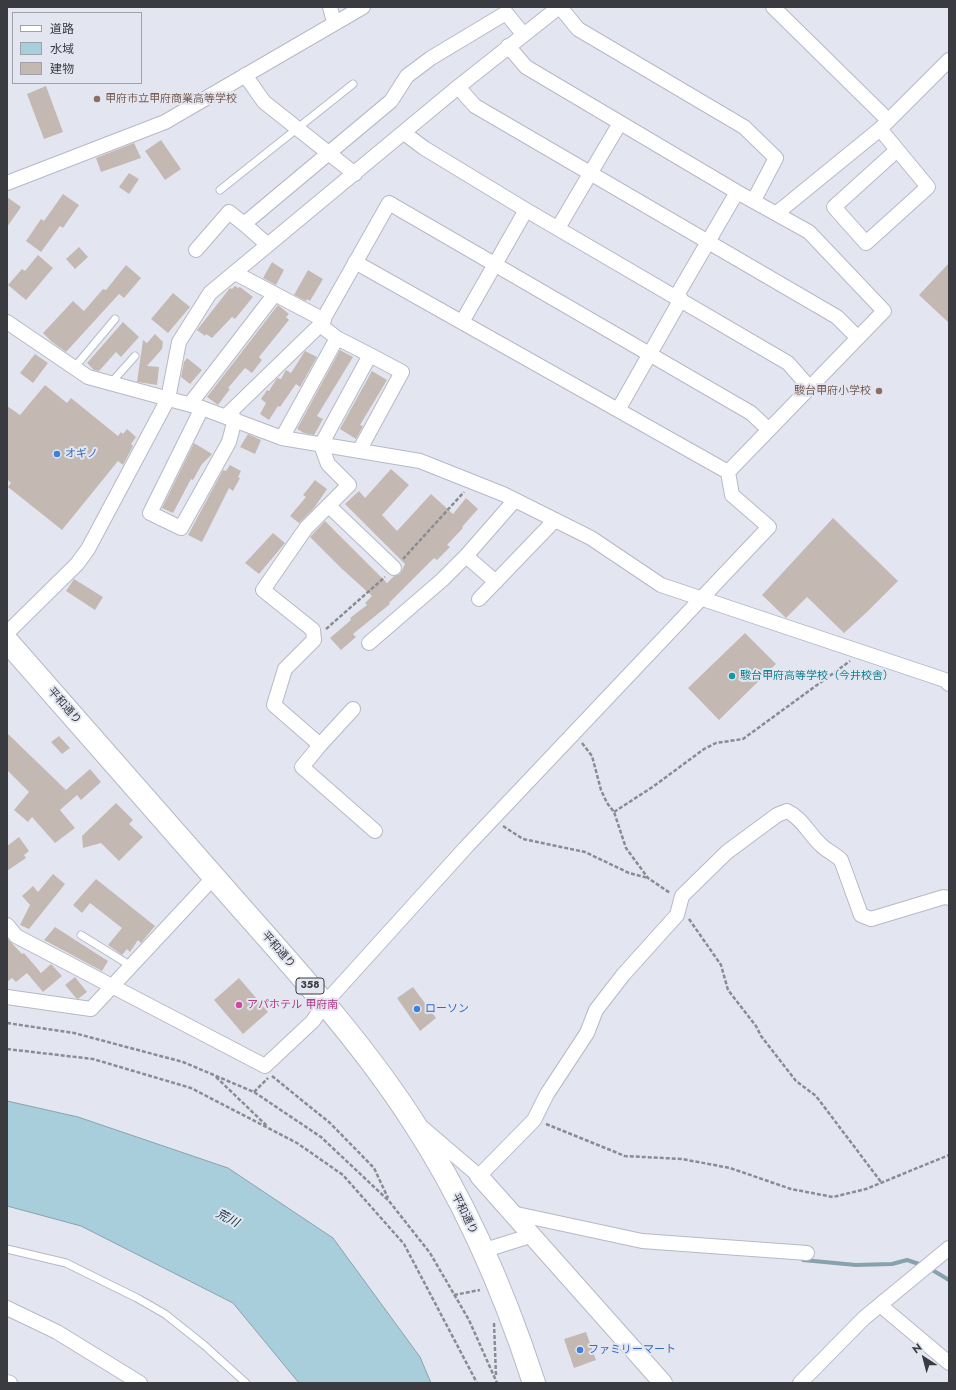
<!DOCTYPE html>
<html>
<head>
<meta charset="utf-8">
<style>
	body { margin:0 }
	#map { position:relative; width:956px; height:1390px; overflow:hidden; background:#e3e6f1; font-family:Jost,"Noto Sans JP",sans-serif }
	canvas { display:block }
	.frame { position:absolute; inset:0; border:8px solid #3a3b40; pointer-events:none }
	.legend { position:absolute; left:12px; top:12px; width:130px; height:72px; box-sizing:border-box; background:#e3e6f1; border:1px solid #9fa2aa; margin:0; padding:5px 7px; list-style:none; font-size:12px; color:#3a3b40 }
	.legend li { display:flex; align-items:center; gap:8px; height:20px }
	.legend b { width:20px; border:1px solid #9fa2aa }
	.north { position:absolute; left:904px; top:1338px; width:40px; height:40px; -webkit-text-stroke:3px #e3e6f1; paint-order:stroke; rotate:324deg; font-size:11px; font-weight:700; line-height:16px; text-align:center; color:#3a3b40 }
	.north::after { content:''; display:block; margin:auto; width:14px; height:18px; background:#3a3b40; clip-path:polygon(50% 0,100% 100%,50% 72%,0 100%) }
</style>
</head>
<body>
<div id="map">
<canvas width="956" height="1390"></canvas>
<div class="frame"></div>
<ul class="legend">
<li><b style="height:5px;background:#fff"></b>道路</li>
<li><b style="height:11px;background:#a8cedb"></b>水域</li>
<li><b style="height:11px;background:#c4b9b2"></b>建物</li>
</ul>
<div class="north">N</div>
</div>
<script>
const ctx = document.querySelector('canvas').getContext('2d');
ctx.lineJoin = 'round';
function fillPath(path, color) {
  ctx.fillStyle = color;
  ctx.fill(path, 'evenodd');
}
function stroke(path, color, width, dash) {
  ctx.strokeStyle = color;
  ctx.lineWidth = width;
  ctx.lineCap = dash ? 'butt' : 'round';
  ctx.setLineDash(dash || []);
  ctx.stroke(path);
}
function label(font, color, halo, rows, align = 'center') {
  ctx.font = font + ' Jost,"Noto Sans JP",sans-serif';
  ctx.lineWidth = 4;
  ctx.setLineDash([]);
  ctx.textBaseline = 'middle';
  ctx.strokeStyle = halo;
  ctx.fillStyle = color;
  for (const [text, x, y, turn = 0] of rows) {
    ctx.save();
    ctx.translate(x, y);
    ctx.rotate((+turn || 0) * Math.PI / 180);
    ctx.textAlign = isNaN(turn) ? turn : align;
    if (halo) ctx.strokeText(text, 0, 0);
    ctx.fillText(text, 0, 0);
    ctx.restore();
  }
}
const water = new Path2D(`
	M7,1101L78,1117L228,1168L333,1238L420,1357L431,1383H299L233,1303L81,1226L7,1206Z`);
fillPath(water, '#a8cedb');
stroke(water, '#87a2ac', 1);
stroke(new Path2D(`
	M803,1260L856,1265L892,1264L907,1260L922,1265
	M929,1268L949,1280`), '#87a2ac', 4);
fillPath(new Path2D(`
	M46,86L63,132L44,139L27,94Z
	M161,140L181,169L165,180L145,151Z
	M134,143L141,158L101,172L96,158Z
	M129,173L139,179L129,194L119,187Z
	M63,194L79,205L63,228L60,226L41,252L26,241L41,219L44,221Z
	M7,197L21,207L7,227Z
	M79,247L88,257L75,269L66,259Z
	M38,255L53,268L26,300L8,285L22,269L25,271Z
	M272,262L284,270L276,285L263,278Z
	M949,263V323L919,295Z
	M126,265L141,278L124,298L119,294L66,352L52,342L43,333L73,301L84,311L103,289L106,290Z
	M308,270L323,279L310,301L307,299L306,301L294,295Z
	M235,286L238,288L240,287L253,297L235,319L232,317L212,338L206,334L205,336L197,330L230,288L232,289Z
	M173,293L190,307L168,333L151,319Z
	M278,305L289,314L286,317L289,320L259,357L262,360L252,373L245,368L228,388L230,389L218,405L207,397Z
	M123,322L139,337L121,357L116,352L99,371L94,370L87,363Z
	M155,334L163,342L162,349L147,366L159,367L157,385L137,382L143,340L147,343Z
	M340,350L353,357L317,416L323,419L314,435L304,433L297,429Z
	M305,351L317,357L300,387L296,384L280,407L278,406L269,420L260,414L266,403L261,399L267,390L269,391L277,378L281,379L286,370L291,373Z
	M35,354L48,363L33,383L20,373Z
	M187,358L202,370L190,384L181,377L184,362Z
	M372,371L387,380L360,425L363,426L356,439L340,429Z
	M45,385L67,403L71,398L118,436L121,432L123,434L127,429L136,437L131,444L133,446L123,465L118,461L62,530L8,487L11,483L7,479V406L20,415Z
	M248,434L261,440L255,454L240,447Z
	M194,443L212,454L202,464L193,480L191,479L173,513L162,508Z
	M230,465L241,471L238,477L240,478L233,491L229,488L202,542L188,535L223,470L226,471Z
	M391,469L409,485L382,515L397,531L431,494L453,514L466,498L478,509L462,527L463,528L447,545L450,547L437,560L434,558L389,603L390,604L353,634L356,637L341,650L330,638L351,620L350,618L367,605L365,603L372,596L341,568L310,537L325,521L387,583L394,576L400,574L405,564L345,504L359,491L365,498Z
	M315,480L327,489L314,508L299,523L290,516L306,497L303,495Z
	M833,518L898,581L867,612L844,633L807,597L786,618L762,595Z
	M273,533L285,543L259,574L245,563Z
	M74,579L103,597L95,610L66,591Z
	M745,633L776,664L719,720L688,688Z
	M7,733L66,790L90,769L101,782L81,800L77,795L60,810L75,828L55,843L32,817L28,822L14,810L29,792L7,770Z
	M59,736L70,748L62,754L51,742Z
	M116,803L133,820L129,824L143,837L119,861L101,843L83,848L82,836Z
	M19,837L29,851L24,855L26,858L7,871V846Z
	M53,874L65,884L29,929L20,925L30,905L22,896L33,886L38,892Z
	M96,879L155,926L141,943L138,940L130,952L127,949L122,955L108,945L122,928L90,903L82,913L73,905Z
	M55,927L108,961L102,971L44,940Z
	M7,938L22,954L24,953L41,973L51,964L62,976L43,992L27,973L16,982L12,978L7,982Z
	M75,977L87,992L78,999L76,998L65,985Z
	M239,978L268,1012L243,1034L214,1000Z
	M413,987L436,1018L420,1031L397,998Z
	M586,1332L596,1360L574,1368L564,1339Z`), '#c4b9b2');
const service = new Path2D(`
	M220,190L353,84
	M74,368L115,319
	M110,384L135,356
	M81,935L131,966
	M7,1249L66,1263L137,1298L165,1314L204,1345L246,1383`);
const minor = new Path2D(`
	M330,7L334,22
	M560,7L578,29L744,127L776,158L754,200
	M773,7L888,120
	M508,46L526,67L737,192L809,232L884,311L728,472
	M245,75L264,102L355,174
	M458,87L475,106L837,317L858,338
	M404,133L424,148L526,210L788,363L809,387
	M897,150L834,207L866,243L928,187L880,129L949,60
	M7,183L165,122L363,7
	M777,213L880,129
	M244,224L268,245
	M558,228L620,123
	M196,250L229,212L244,224L391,101L407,76L431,58L506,13L523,34
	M355,262L728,472
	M235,273L324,320
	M676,297L737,192
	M7,322L88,377L202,408L282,438L420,461L503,494L591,538L661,585L945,680L949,684
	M462,322L526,210
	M337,338L370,355L321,445L328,464L349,485L306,528L263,590L313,630L314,640L285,669L274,705L320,745L353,709
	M190,404L274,295
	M202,408L150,513L181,528L229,442L235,419
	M618,410L681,299
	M226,416L320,325L389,203L751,413L768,429
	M282,438L337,338L320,325
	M359,451L402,372L370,355
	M329,506L394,568
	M466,556L496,582
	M479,599L555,520
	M7,633L77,564L88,549L168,399L179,342L210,293L458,87L559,7
	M369,643L442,580L466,556L515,500
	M320,745L302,767L375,831
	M7,925L16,936L265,1066L313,1021L325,1003L468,845L769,527L732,495L728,472
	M7,997L91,1009L214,877
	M424,1129L479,1176L534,1120L547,1094L587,1033L596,1010L623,975L677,915L682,896L727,852L777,815L787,811C802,818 809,834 821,845C827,851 835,854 841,860L861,915L871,919L944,897L949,898
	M512,1213L642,1241L807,1253
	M482,1251L533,1235
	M880,1305L949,1363
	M7,1308L57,1332L140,1383
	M7,1382L10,1383
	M800,1383L864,1318L949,1248`);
const tertiary = new Path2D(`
	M479,1176L663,1383`);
const trunk = new Path2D(`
	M7,641C81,725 155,810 229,894C293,967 359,1038 412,1120C465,1200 504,1291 534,1383`);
stroke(service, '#b6b9c5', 9);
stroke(minor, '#b6b9c5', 16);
stroke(tertiary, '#b6b9c5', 20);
stroke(trunk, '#b6b9c5', 24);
stroke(new Path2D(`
	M403,559L464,492
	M326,629L385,577
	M582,743L592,756L601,790L607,803L614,812L626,848L648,878L670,893
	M614,812L654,786L704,749L716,743L743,739L850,661
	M503,826L523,839L585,852L629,873L648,878
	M689,919L721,965L728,990L756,1026L761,1036L796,1081L816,1096L881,1182
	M7,1023L74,1033L183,1062L254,1092L321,1137L389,1201L430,1253L469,1320L497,1383
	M7,1049L93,1059L191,1088L297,1143L343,1175L404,1244L477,1383
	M272,1076L330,1123L374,1168L388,1198
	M216,1077L267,1126
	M254,1092L268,1078
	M546,1124L625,1156L682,1159L730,1168L791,1189L833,1197L866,1189L949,1155
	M454,1295L480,1290
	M494,1323L496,1376`), '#8a8c93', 2.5, [4, 2]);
stroke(service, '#fff', 7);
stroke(minor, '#fff', 14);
stroke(tertiary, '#fff', 18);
stroke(trunk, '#fff', 22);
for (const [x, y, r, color] of [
	[97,99,4,"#8d6e63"],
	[879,391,4,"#8d6e63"],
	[57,454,4,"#3f7fe0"],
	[732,676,4,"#0f9aa8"],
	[239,1005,4,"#d1479c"],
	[417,1009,4,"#3f7fe0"],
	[580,1350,4,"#3f7fe0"]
]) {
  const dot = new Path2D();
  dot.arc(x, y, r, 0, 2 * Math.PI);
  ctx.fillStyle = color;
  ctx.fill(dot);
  stroke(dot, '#e3e6f1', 1.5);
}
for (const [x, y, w] of [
	[310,986,28]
]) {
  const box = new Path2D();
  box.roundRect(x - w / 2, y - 8, w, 16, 3);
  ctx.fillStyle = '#e3e6f1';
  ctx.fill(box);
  stroke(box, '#3a3b40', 1);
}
label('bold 10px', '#3a3b40', null, [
	["358",310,986]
]);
label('11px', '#785e54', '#e3e6f1', [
	["甲府市立甲府商業高等学校",105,99],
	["駿台甲府小学校",871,391,"right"]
], 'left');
label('11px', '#366cbe', '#e3e6f1', [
	["オギノ",65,454],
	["ローソン",425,1009],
	["ファミリーマート",588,1350]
], 'left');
label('11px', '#0d838f', '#e3e6f1', [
	["駿台甲府高等学校（今井校舎）",740,676]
], 'left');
label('11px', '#3a3b40', '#e3e6f1', [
	["平和通り",64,706,49],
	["平和通り",278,950,49],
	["平和通り",464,1214,64]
]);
label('11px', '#b23c85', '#e3e6f1', [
	["アパホテル 甲府南",247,1005]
], 'left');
label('italic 12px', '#0f333e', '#e3e6f1', [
	["荒川",227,1219,28]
]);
</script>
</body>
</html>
